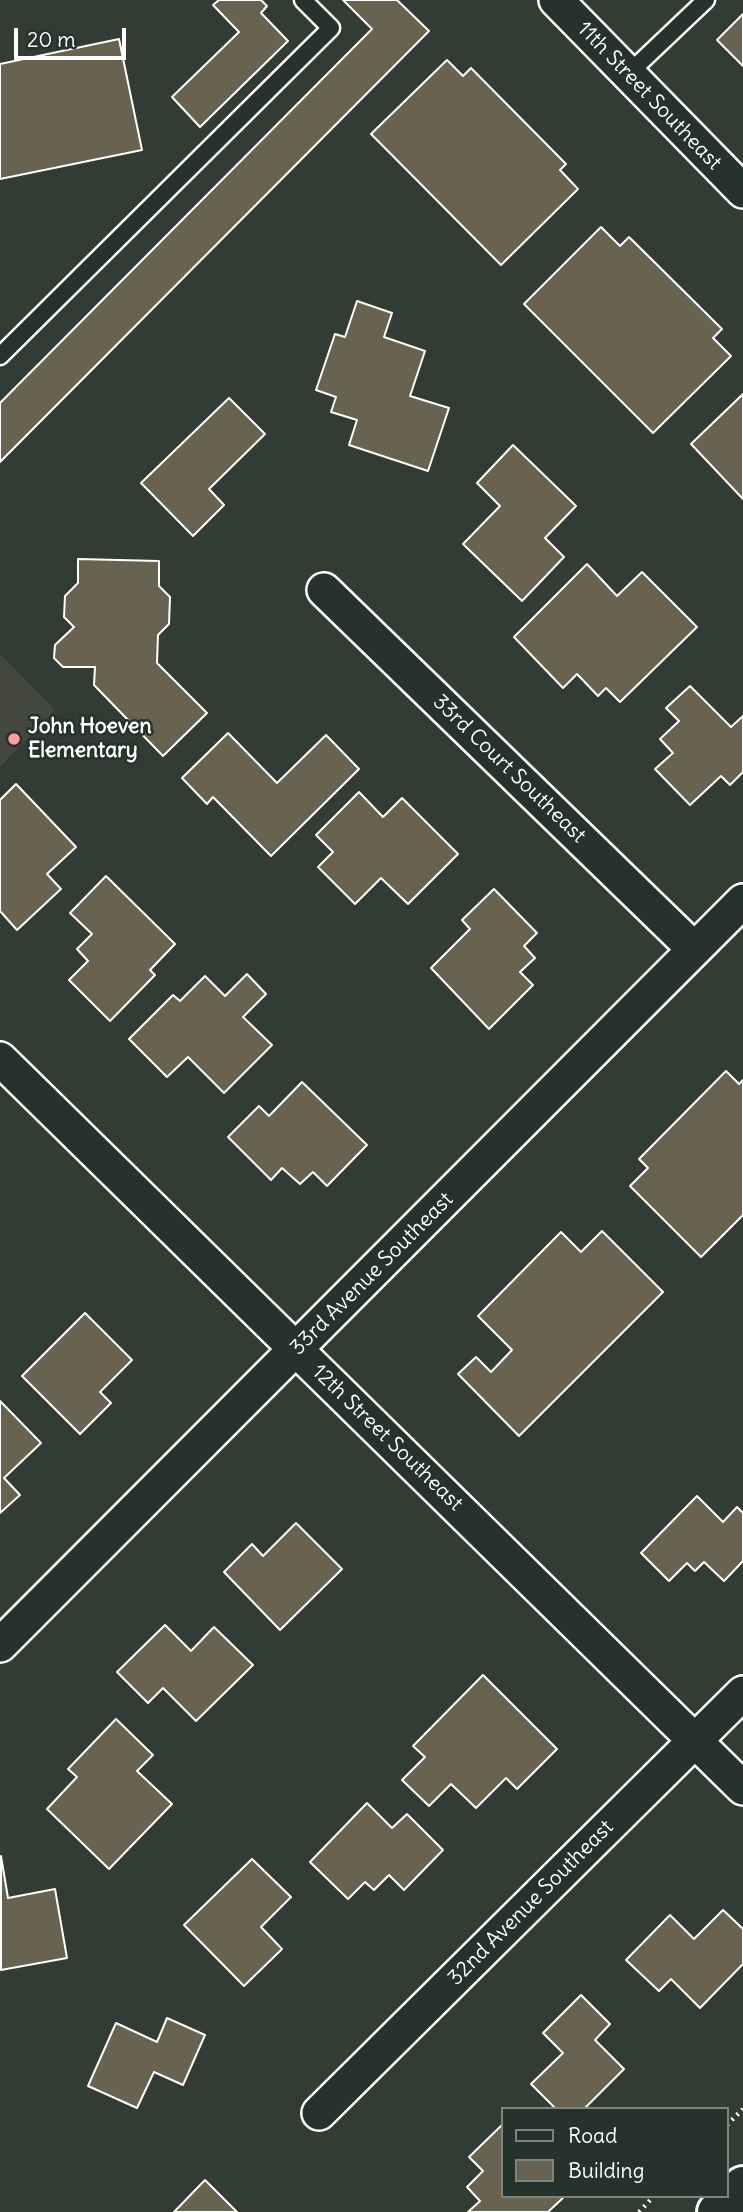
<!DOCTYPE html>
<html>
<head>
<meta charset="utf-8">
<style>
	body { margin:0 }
	#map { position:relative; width:743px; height:2212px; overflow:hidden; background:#333c34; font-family:Delius,sans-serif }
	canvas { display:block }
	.legend { position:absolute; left:501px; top:2107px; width:228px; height:91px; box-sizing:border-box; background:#26332d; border:2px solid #7d8581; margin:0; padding:9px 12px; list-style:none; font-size:21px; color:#fff }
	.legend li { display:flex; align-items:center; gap:14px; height:35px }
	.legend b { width:35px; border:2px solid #7d8581 }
	.scale { position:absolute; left:14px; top:28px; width:112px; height:32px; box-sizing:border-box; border:4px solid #fff; border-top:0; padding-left:9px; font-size:21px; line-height:24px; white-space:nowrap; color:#fff; -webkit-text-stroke:5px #26332d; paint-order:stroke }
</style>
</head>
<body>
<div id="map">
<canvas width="743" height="2212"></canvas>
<ul class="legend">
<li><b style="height:9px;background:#26332d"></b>Road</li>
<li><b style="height:19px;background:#686251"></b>Building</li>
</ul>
<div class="scale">20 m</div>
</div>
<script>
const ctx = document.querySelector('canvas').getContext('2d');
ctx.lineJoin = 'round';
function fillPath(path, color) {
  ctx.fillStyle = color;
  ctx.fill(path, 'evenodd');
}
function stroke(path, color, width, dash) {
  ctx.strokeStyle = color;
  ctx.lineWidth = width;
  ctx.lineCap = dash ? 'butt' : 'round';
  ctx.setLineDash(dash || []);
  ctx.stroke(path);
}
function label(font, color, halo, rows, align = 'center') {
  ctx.font = font + ' Delius,sans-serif';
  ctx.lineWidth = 5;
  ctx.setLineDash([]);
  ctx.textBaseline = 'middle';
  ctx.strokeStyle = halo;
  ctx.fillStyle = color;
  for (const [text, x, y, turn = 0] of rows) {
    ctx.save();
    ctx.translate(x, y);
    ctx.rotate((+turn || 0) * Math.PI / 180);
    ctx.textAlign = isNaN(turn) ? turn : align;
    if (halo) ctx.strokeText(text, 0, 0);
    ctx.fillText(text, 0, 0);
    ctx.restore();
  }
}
fillPath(new Path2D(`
	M0,654L55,710L0,767Z`), '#43473d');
const building = new Path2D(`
	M219,0H261L267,6L261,13L288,41L200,127L172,97L239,32L213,5Z
	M343,0H397L429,31L0,462V403L372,29Z
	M743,14V66L717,40Z
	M119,39L142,150L0,179V64Z
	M447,60L463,76L471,68L566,164L560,170L578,189L501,265L371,134Z
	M601,227L620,246L629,237L722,329L713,338L731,356L653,433L524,304Z
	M357,301L392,313L384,337L425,351L410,396L449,408L428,471L349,445L357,420L331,412L336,397L316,390L335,334L345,337Z
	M743,394V499L691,444Z
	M229,398L265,434L209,489L224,505L193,536L141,483Z
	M513,445L576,506L545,538L564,557L522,601L463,544L500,506L477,483Z
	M78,559L159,561V586L170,597L169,624L158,635L157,663L207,713L163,756L94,685L95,667H63L54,658L55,645L74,627L64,617L65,596L78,583Z
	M587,564L617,596L642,572L697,627L620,702L606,688L598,696L577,674L563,688L514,637Z
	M690,686L731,727L743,716V772L730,785L721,776L690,805L655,769L673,753L660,739L679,721L666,708Z
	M228,733L277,783L326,735L359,769L271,856L213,797L207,804L182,778Z
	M16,784L76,847L47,874L61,889L17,930L0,911V800Z
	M359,792L383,817L402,798L458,854L408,904L381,878L355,904L318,867L333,852L316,835Z
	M106,876L175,944L150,970L155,975L110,1021L69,980L88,961L77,949L92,934L70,913Z
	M494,889L537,933L524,946L535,958L520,972L533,985L489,1029L431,968L470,929L462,920Z
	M247,974L266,994L243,1017L272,1045L224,1093L188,1057L167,1077L129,1039L173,995L180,1001L205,976L225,996Z
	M726,1071L739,1084L743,1080V1215L701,1257L630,1186L648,1168L639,1159Z
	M302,1082L367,1145L327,1186L313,1172L300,1184L282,1168L271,1180L228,1137L259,1106L269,1116Z
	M602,1231L663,1292L519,1436L458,1374L476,1357L491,1372L512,1350L478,1316L561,1232L581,1252Z
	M85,1313L132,1360L100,1392L111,1403L80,1434L22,1376Z
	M0,1401L41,1443L4,1478L20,1495L0,1513Z
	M697,1496L723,1522L737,1507L743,1513V1561L724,1581L704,1562L695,1571L687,1563L669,1581L641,1553Z
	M296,1523L342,1569L280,1630L224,1572L252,1544L263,1556Z
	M165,1625L191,1651L214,1627L253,1665L196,1721L163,1688L148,1703L117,1672Z
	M483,1675L557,1749L517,1789L506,1778L476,1808L451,1784L429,1806L402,1780L425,1757L413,1746Z
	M116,1719L153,1755L137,1771L172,1804L109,1869L47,1809L77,1777L68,1769Z
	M367,1803L392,1828L407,1814L443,1850L404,1890L389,1875L374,1890L365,1882L348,1899L310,1862Z
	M1,1856L8,1898L55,1889L67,1958L1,1970Z
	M252,1859L291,1897L261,1927L282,1949L244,1986L184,1925Z
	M723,1910L743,1929V1964L700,2008L671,1979L659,1991L626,1960L670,1915L694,1939Z
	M581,1995L610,2024L595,2040L624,2069L584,2109H556L531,2084L563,2053L543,2033Z
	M167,2018L205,2035L183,2085L154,2072L137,2108L88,2086L116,2023L157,2042Z
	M503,2124V2196H565L548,2212H468L480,2201L467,2187L483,2171L469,2157Z
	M205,2180L237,2212H174Z`);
fillPath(building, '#686251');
stroke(building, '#fff', 2);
const service = new Path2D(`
	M628,74L706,0
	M0,356L331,28L303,0`);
const minor = new Path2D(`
	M556,0L743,191
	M324,590L694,949
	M0,1059L743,1788
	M0,1645L743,901
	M319,2113L743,1693`);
const tertiary = new Path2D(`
	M717,2212L743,2186`);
stroke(service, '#fff', 21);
stroke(minor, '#fff', 38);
stroke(tertiary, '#fff', 44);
stroke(new Path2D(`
	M727,2125L743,2109
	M639,2212L654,2196`), '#fff', 4.5, [2, 5]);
stroke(service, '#26332d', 16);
stroke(minor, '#26332d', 33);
stroke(tertiary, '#26332d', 38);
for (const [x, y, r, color] of [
	[14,739,7,"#ff9aa2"]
]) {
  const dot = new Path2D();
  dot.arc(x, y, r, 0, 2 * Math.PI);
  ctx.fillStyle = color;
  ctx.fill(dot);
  stroke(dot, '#26332d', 2.5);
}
label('21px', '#fff', '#26332d', [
	["11th Street Southeast",649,96,46],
	["33rd Court Southeast",509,769,44],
	["33rd Avenue Southeast",372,1274,-45],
	["12th Street Southeast",387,1438,44],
	["32nd Avenue Southeast",531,1903,-45]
]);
label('bold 21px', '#fff', '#26332d', [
	["John Hoeven",28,727],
	["Elementary",28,751]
], 'left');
</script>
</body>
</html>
